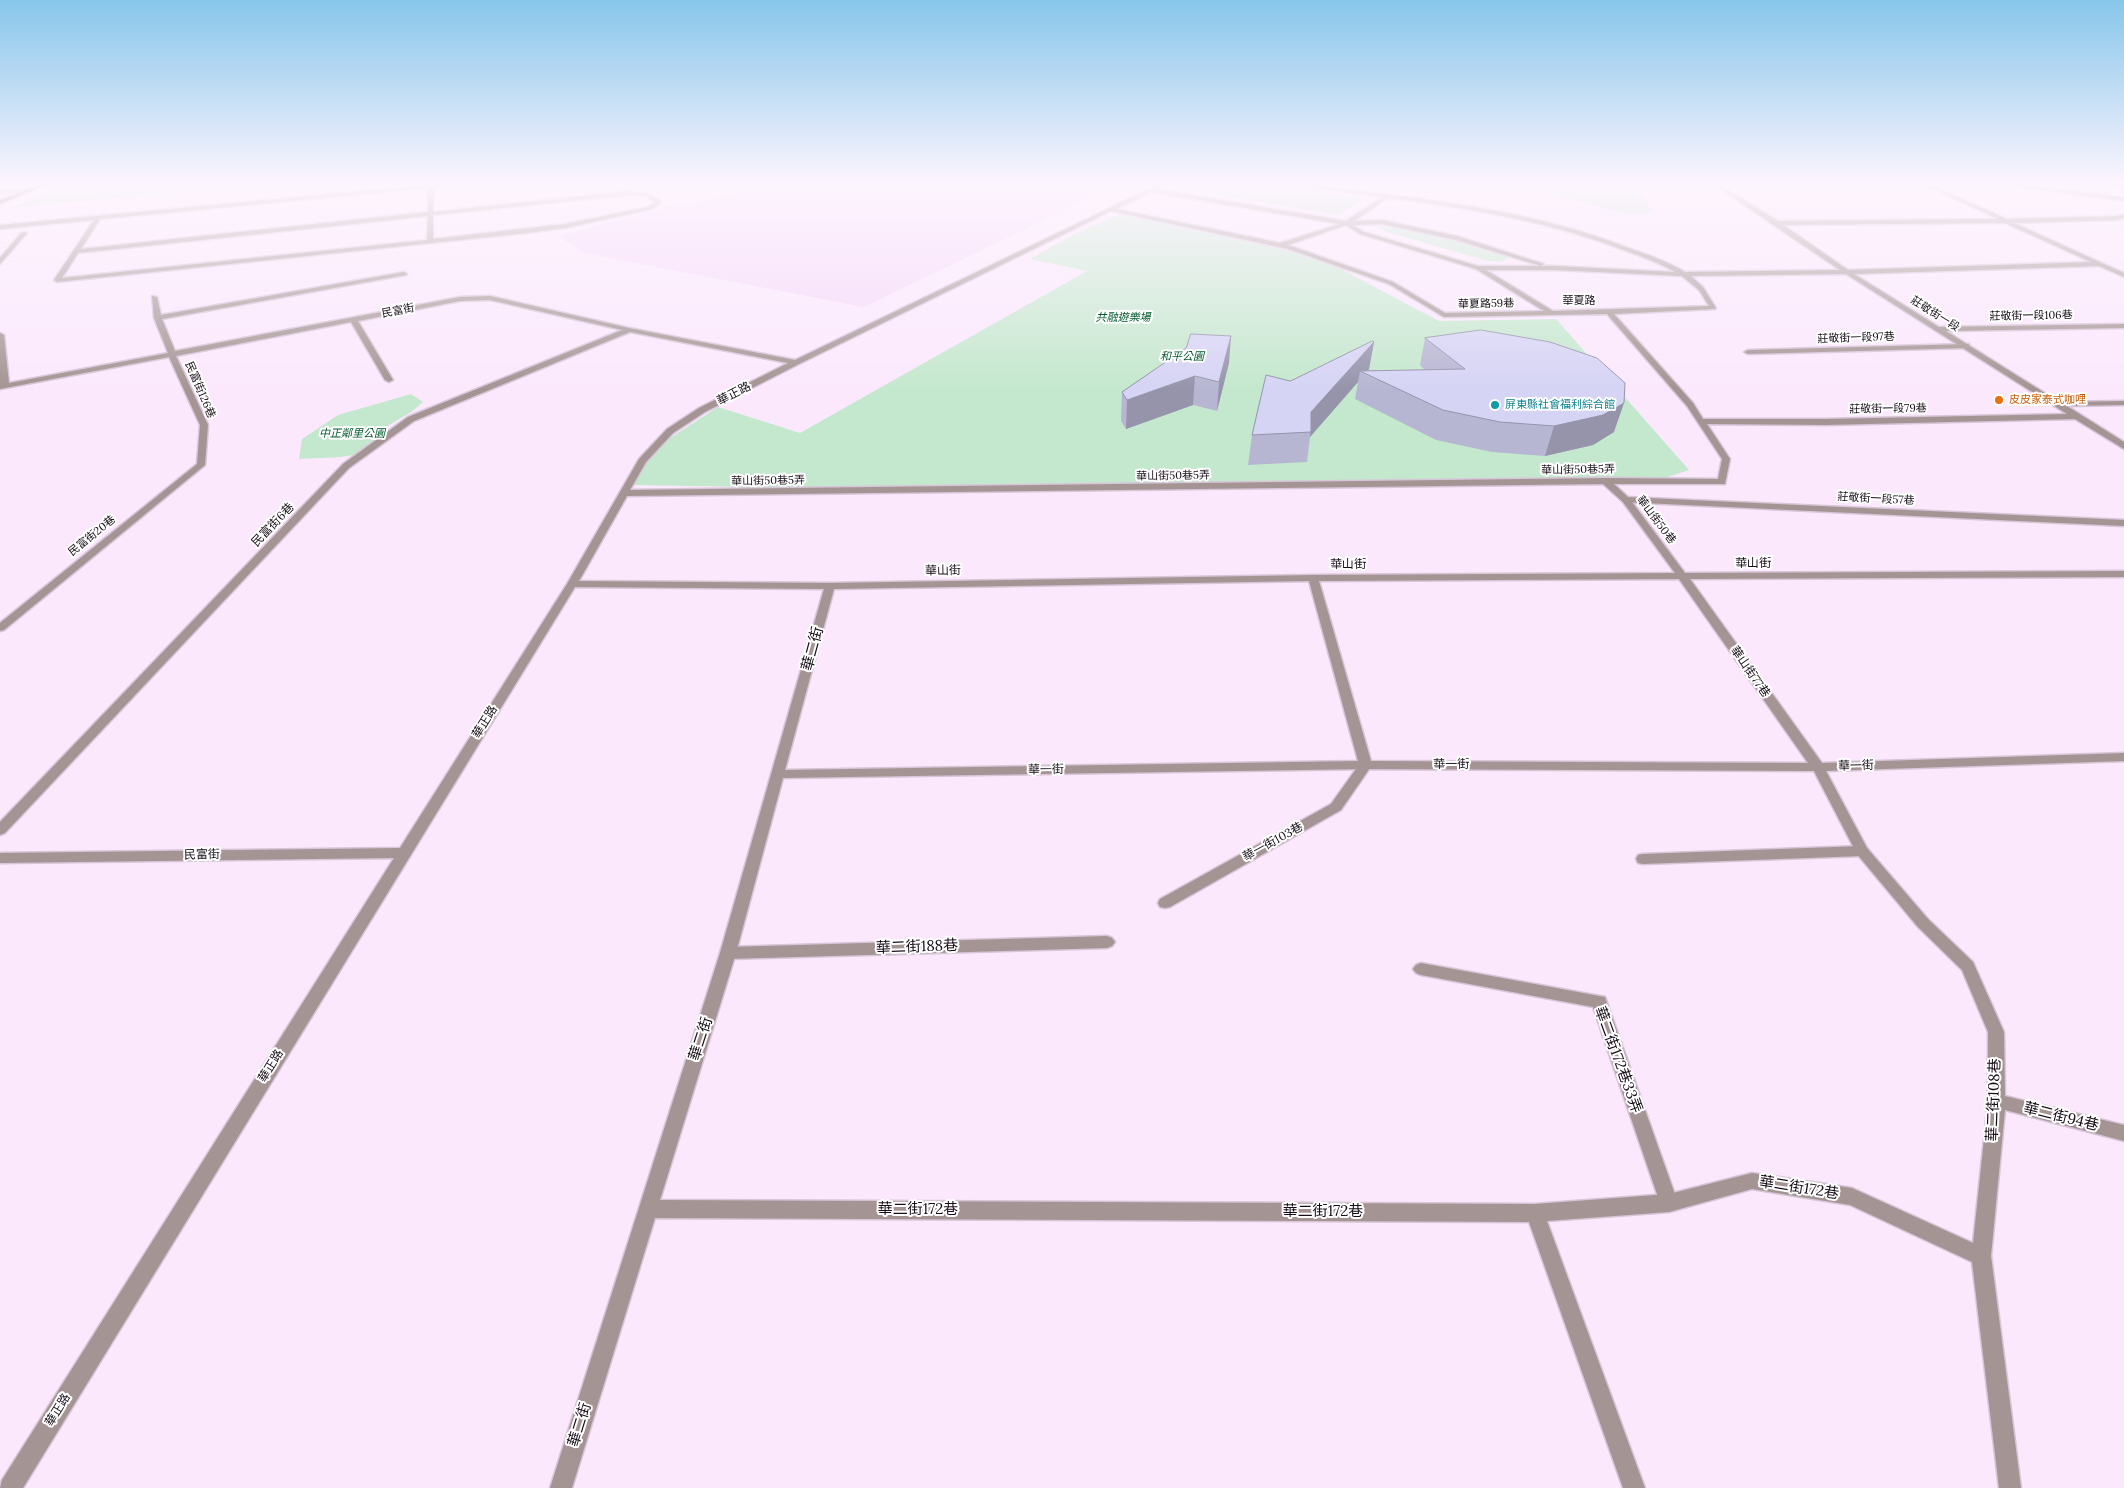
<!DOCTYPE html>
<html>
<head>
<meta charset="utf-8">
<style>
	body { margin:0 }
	canvas { display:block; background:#fbe8fd }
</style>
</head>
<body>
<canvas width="2124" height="1488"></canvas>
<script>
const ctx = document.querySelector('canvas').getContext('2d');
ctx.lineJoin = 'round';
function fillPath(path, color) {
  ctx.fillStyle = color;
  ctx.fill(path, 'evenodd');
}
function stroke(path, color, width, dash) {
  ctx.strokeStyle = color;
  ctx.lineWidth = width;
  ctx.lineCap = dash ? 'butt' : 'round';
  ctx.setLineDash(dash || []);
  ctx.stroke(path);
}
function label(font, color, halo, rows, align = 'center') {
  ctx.font = font + ' Lora,"Noto Sans TC",serif';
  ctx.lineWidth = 4;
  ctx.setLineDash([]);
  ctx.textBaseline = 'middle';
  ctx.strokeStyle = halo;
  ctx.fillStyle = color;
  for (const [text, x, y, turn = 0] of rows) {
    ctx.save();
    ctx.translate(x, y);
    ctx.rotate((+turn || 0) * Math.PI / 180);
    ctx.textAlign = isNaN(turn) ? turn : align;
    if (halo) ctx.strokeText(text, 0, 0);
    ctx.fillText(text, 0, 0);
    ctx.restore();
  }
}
fillPath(new Path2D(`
	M712,182H1123L864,307L584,253L558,236L675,205L695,203L734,193Z`), '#f5d7f8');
fillPath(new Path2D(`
	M75,182H294L13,207Z
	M1186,182H1255L1363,199L1339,215L1174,188Z
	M1538,182H1625L1642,196L1654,213L1626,214L1529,188Z
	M2000,182H2066L2094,185L2112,196Z
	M1121,214L1289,251L1341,269L1439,321L1556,319L1689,470L1668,477L814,488L630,485L656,447L718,407L800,433L1087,271L1030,259L1072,235Z
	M1375,226L1397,228L1451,240L1506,256L1508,259L1500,262L1488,261L1387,232Z
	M411,394L423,402L411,412L384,428L364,453L341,457L299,459L302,439L338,415Z`), '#c4e8cd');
fillPath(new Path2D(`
	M2099,182H2106L2124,188V192Z`), '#97e0ef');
const lane = new Path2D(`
	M1966,344H1969V348L1748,354L1744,352L1748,350Z
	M1626,497L2124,520V526L1623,502L1621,500Z
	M1366,761L1372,765L1341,810L1170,907L1165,908L1160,907L1158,903L1160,899L1331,804L1361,762Z
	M1862,846L1867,848L1869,851L1867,854L1862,856L1643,864L1638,863L1636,859L1638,855L1643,854Z
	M1107,936L1112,938L1115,942L1112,946L1107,948L728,959L723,957L720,953L723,949L728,947Z
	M1421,963L1605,997L1678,1203L1675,1209L1669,1212L1663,1209L1660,1203L1593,1007L1421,975L1416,973L1413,969L1416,965Z`);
const street = new Path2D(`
	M458,182H473L434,187L433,212L629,191L649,194L662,202L652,209L565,228L527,233L57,282L54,280L94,220L0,229V225ZM428,188V212L81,249L100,219ZM629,195L646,196L655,202L648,207L565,224L433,239V215ZM428,216L427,240L62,278L78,253Z
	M1163,182H1169L1156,189L1346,221L1382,197L1276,182H1287C1401,197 1518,205 1626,247C1646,254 1667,261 1685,272L1840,270L1710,182H1832L1830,184L1720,185L1778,221L1998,219L1919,182H1924L2007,219L2117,216L2124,214V218L2117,220L2014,223L2124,273V277L2099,266L1854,274L1939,327L2124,324V328L1946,331L2059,402L2124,401V405L2067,406L2124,442V449L2075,419L1826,425L1707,424L1730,459L1725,484H1614L1629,498L1685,573L2124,571V577L1690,579L1822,763L2124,753V761L1826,771L1867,848L1928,919L1973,962L2004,1032L2005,1096L2124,1125V1141L2005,1110L1991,1256L2021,1488H1999L1972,1262L1850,1205L1752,1189L1669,1212L1547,1221L1645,1488H1623L1529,1222L655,1218L572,1488H550L720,953L824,589L575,587L23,1488H0L2,1480L394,858L0,863V853L400,848L567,584L639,459L667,429L699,408L788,363L630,332L414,421L349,468L5,833L0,835V822L343,464L408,417L622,330L490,300L460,301L358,321L393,380L389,382L385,380L351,322L176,356L208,425L205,465L4,630L0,631V623L197,464L200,425L169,357L0,389V333L4,335L9,383L168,353L154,318L152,296L157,297L161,315L404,272L407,274L406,275L162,319L175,351L460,297L490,296L629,328L795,360ZM1151,192L1340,224L1280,243L1116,209ZM1388,198C1469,208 1549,221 1626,251C1643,257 1660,263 1675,272L1555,266H1478L1364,232L1353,225L1382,224L1456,240L1541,266L1544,264L1457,236L1382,220L1354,221ZM1111,211L1288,249L1389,284L1444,317L1607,314L1687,406L1722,459L1718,479L1605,478L630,490L646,462L673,433L705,412L799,364ZM2005,223L2091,262L1848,270L1783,225ZM1346,225L1360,234L1476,269L1544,311L1445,313L1393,282L1288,245ZM1486,270H1555L1682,276L1699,290L1709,306L1553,311ZM1846,274L2067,414L1826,419H1703L1693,403L1614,314L1715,309L1716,308L1703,287L1691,276ZM1603,484L1623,502L1675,573L1313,575L830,583L579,581L627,496ZM1679,579L1808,763L1371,761L1319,581ZM1309,581L1358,761L785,770L834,589ZM1366,769L1814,771L1857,854L1918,927L1962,970L1988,1032V1101L1973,1243L1852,1188L1752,1173L1669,1194L1535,1204L660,1200L736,953L783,778Z
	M1985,182H1997L2124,197V201Z
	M0,190H24L27,192L0,194Z
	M22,232L27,233L0,264V258Z`);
const secondary = new Path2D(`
	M2095,182L2124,183V187L2098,184Z`);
const primary = new Path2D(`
	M46,182H53L0,204V200Z`);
stroke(lane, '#d7c5d8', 3);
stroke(street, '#d7c5d8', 3);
stroke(secondary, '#d7c5d8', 3);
stroke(primary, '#d7c5d8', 3);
fillPath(lane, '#a49493');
fillPath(street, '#a49493');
fillPath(secondary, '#806968');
fillPath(primary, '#664a4a');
fillPath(new Path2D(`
	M1425,338L1614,432L1593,445L1545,456L1492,452L1436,440L1355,399L1358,382L1310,437L1307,462L1248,465L1252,435L1290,381L1374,342L1369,369L1368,370H1425L1420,365Z
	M1186,348L1229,363L1217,411L1193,405L1126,429L1121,421L1122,392Z`), '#b7b6d2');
fillPath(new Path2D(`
	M1231,336L1229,363L1217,411L1219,382Z
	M1374,342L1369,369L1366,373L1360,371L1358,382L1310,437L1311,412Z
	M1195,376L1193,405L1126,429L1127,400Z
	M1624,403L1614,432L1593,445L1545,456L1554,426Z`), '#9594ab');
const building = new Path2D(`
	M1481,330L1550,342L1597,358L1625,383L1624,403L1603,415L1554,426L1500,422L1443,410L1360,371L1465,369L1425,338Z
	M1191,334L1231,336L1219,382L1195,376L1127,400L1122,392L1186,348Z
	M1373,341L1374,342L1311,412V432L1252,435L1266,375L1290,381Z`);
fillPath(building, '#d5d4f4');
stroke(building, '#9594ab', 1);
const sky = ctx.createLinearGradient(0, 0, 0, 390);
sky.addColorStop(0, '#87c6eb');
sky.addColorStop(0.47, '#fdf5fe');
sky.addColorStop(1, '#fdf5fe00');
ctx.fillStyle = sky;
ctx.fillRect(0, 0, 2124, 390);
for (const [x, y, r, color] of [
	[1999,400,5,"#e8710a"],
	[1495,405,5,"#0f9aa8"]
]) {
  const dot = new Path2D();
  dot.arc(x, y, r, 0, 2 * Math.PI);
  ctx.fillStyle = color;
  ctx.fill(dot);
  stroke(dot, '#fff', 2);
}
label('11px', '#170e17', '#fff', [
	["華夏路",1579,301],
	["華夏路59巷",1486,304,-1],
	["民富街",398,311,-11],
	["莊敬街一段",1935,314,32],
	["莊敬街一段106巷",2031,316,-1],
	["莊敬街一段97巷",1856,338,-2],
	["民富街126巷",200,390,67],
	["莊敬街一段79巷",1888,409,-1],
	["華山街50巷5弄",1578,470,-1],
	["華山街50巷5弄",1173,476,-1],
	["華山街50巷5弄",768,481,-1],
	["莊敬街一段57巷",1876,499,3],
	["華山街50巷",1656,520,53],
	["民富街20巷",92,536,-39]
]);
label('italic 11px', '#035a2d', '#fff', [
	["共融遊樂場",1123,318],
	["和平公園",1182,357],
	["中正鄰里公園",352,434]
]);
label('11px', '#c56008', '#fff', [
	["皮皮家泰式咖哩",2009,400]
], 'left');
label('11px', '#0d838f', '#fff', [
	["屏東縣社會福利綜合館",1505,405]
], 'left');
label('12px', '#170e17', '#fff', [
	["華正路",734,394,-27],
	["民富街6巷",273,525,-46],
	["華山街",1753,564],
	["華山街",1348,565],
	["華山街",943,571,-1],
	["華山街77巷",1750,672,55],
	["華正路",485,722,-58],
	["華一街",1451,765],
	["華一街",1856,766,-2],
	["華一街",1046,770,-1],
	["華一街103巷",1273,842,-29],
	["民富街",202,855,-1],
	["華正路",271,1066,-58],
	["華正路",58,1410,-58]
]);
label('15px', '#170e17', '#fff', [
	["華二街",813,649,-75],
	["華二街188巷",917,947,-2],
	["華二街",701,1039,-72],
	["華二街172巷33弄",1618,1060,70],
	["華二街108巷",1994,1100,-88],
	["華二街94巷",2061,1117,14],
	["華二街172巷",1799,1188,9],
	["華二街172巷",918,1210],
	["華二街172巷",1323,1212],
	["華二街",580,1425,-73]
]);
</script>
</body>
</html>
